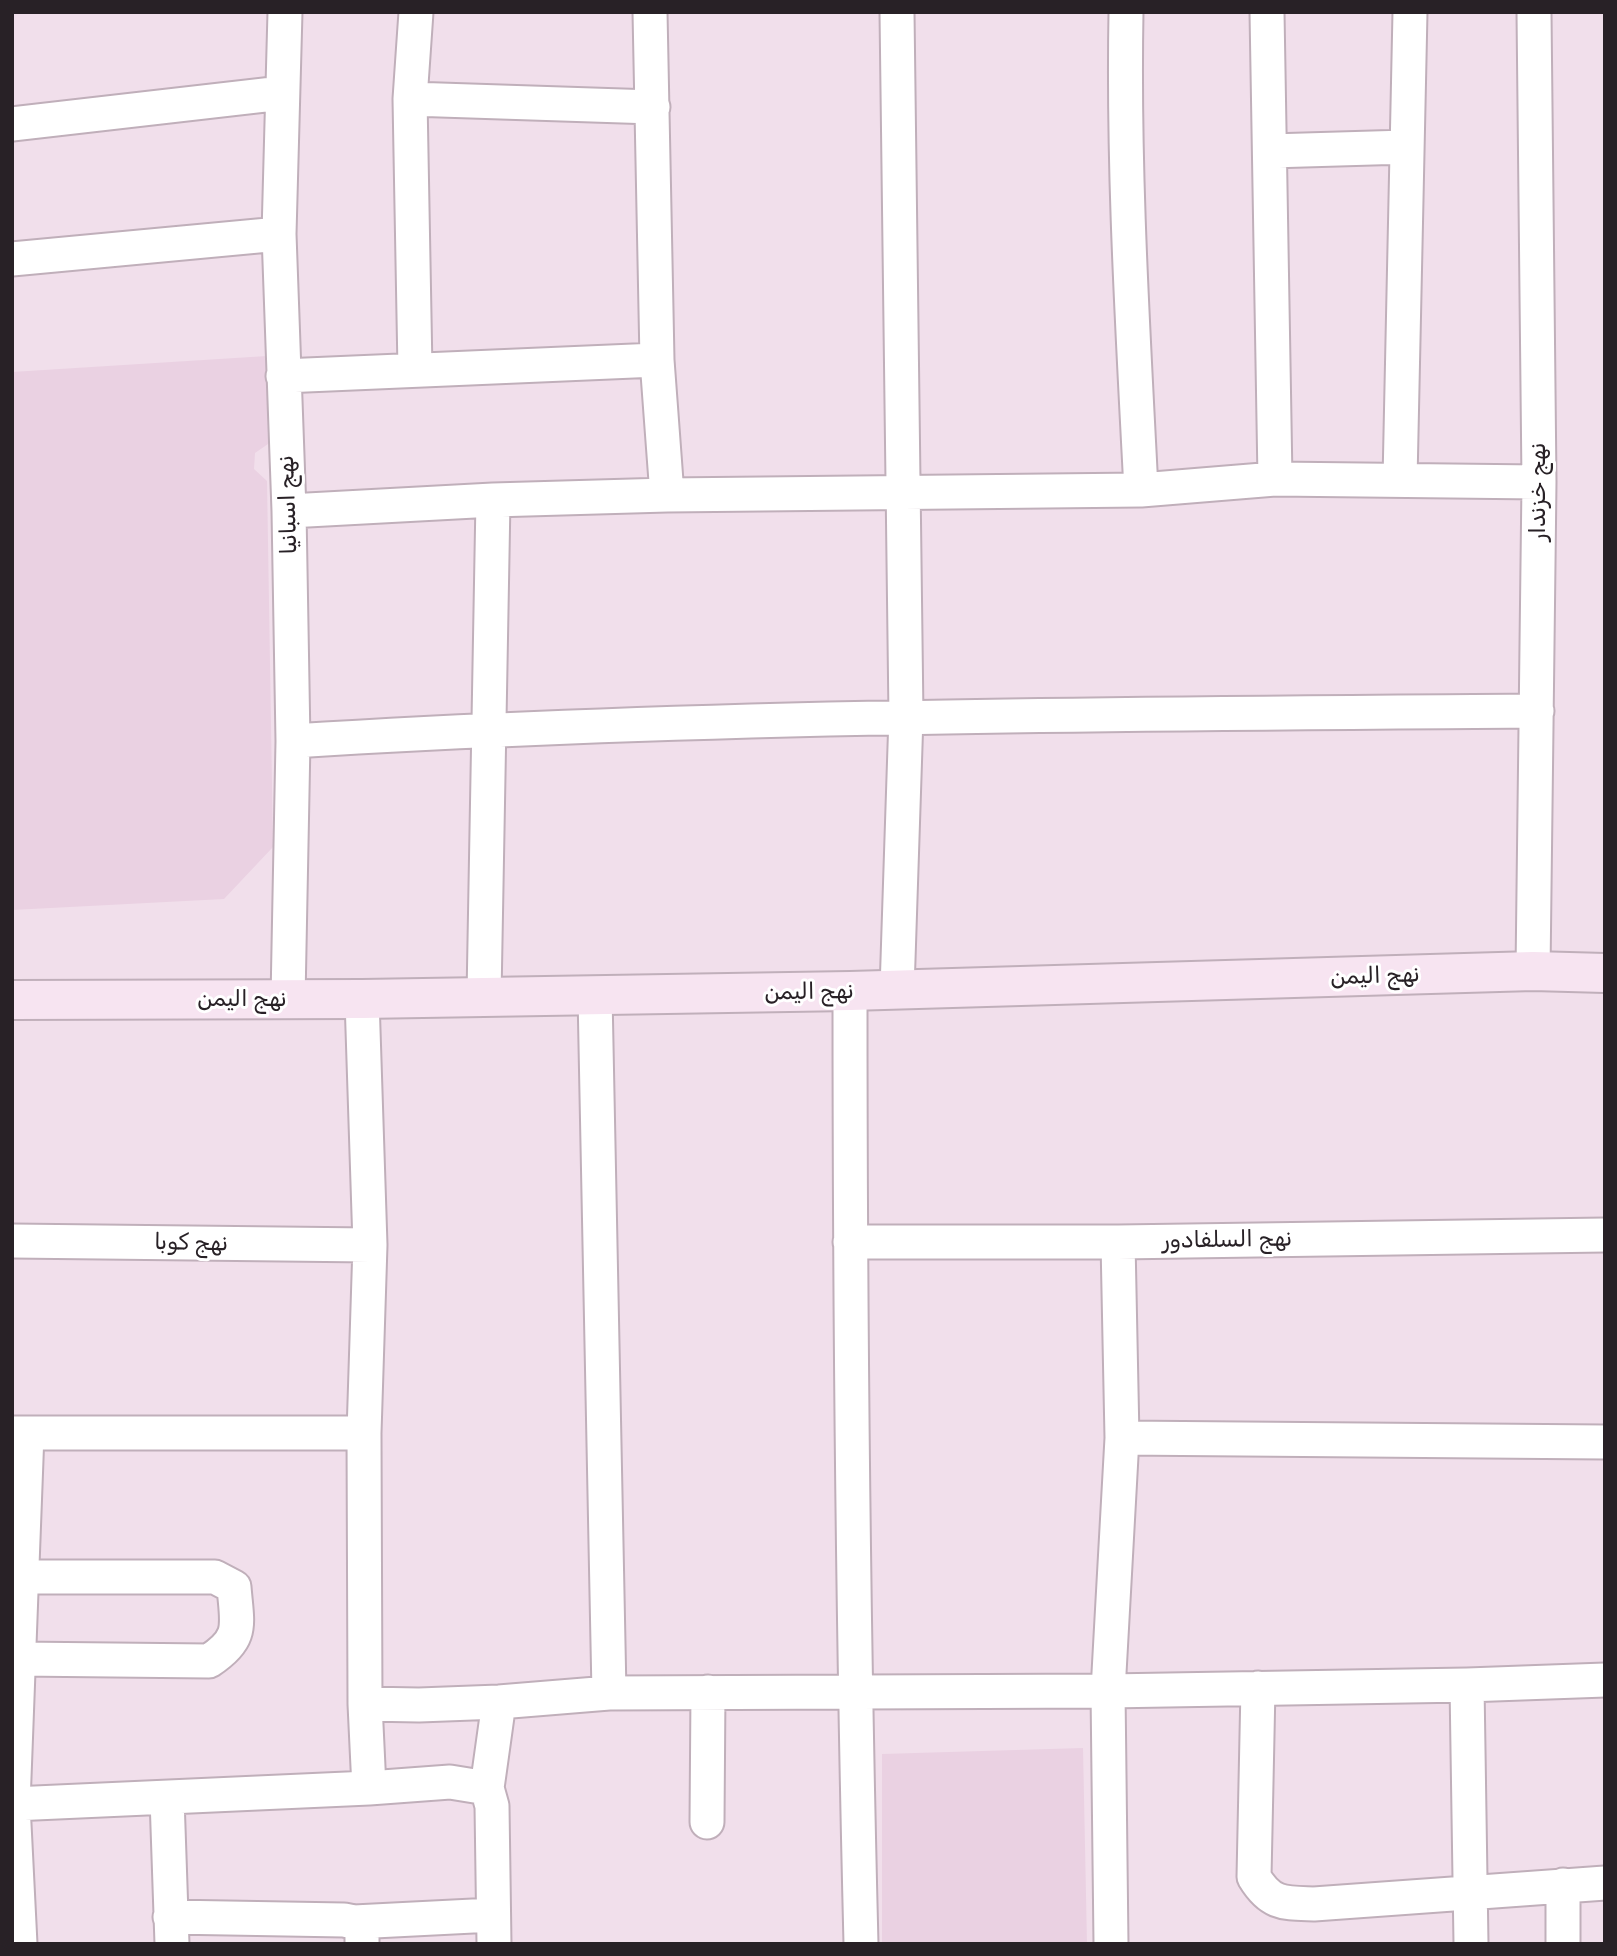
<!DOCTYPE html>
<html>
<head>
<meta charset="utf-8">
<style>
	body { margin:0 }
	#map { position:relative; width:1617px; height:1956px; overflow:hidden; background:#f1dfeb; font-family:Rubik,sans-serif }
	canvas { display:block }
	.frame { position:absolute; inset:0; border:14px solid #282126; pointer-events:none }
</style>
</head>
<body>
<div id="map">
<canvas width="1617" height="1956"></canvas>
<div class="frame"></div>
</div>
<script>
const ctx = document.querySelector('canvas').getContext('2d');
ctx.lineJoin = 'round';
function fillPath(path, color) {
  ctx.fillStyle = color;
  ctx.fill(path, 'evenodd');
}
function stroke(path, color, width, dash) {
  ctx.strokeStyle = color;
  ctx.lineWidth = width;
  ctx.lineCap = dash ? 'butt' : 'round';
  ctx.setLineDash(dash || []);
  ctx.stroke(path);
}
function label(font, color, halo, rows, align = 'center') {
  ctx.font = font + ' Rubik,Vazirmatn,sans-serif';
  ctx.lineWidth = 6;
  ctx.setLineDash([]);
  ctx.textBaseline = 'middle';
  ctx.strokeStyle = halo;
  ctx.fillStyle = color;
  for (const [text, x, y, turn = 0] of rows) {
    ctx.save();
    ctx.translate(x, y);
    ctx.rotate((+turn || 0) * Math.PI / 180);
    ctx.textAlign = isNaN(turn) ? turn : align;
    if (halo) ctx.strokeText(text, 0, 0);
    ctx.fillText(text, 0, 0);
    ctx.restore();
  }
}
fillPath(new Path2D(`
	M267,356L268,444L255,453L254,469L267,481L273,847L224,899L12,910V372Z
	M1083,1748L1087,1944H882V1754Z`), '#ead1e2');
const minor = new Path2D(`
	M285,12L279,234L289,511L293,741L288,999
	M650,12L657,360L667,495
	M1126,12C1123,172 1133,331 1141,490
	M1267,12L1275,479
	M410,99L653,107
	M12,124L282,93
	M1270,151L1407,147
	M12,259L279,234
	M415,370L410,99L416,12
	M283,376L657,360
	M1400,480L1410,12
	M289,511L493,500L667,495L1141,490L1275,479L1539,482
	M293,741C707,715 1122,714 1537,711
	M1533,971L1539,482L1534,12
	M897,990L906,716L897,12
	M850,991C850,1309 853,1626 861,1944
	M595,995L609,1693
	M484,996L493,500
	M12,1241L370,1245
	M850,1242H1118L1605,1235
	M12,1433H364
	M1122,1438L1605,1442
	M18,1659L209,1661C244,1638 237,1625 234,1587L215,1577H21
	M1467,1685L1471,1944
	M1258,1688L1254,1877C1271,1905 1284,1903 1314,1904L1605,1883
	M365,1704L419,1705L499,1702L609,1693L1108,1691L1467,1685L1605,1680
	M369,1788L450,1782L487,1788L492,1806L494,1944
	M487,1788L499,1702
	M167,1798L172,1944
	M13,1804L369,1788L365,1704L364,1433L370,1245L362,999
	M707,1822L708,1692
	M1563,1885V1944
	M170,1917L344,1920L354,1922L362,1930V1944
	M354,1922L493,1915
	M20,1944L13,1804L27,1433
	M1111,1944L1108,1691L1122,1438L1118,1242`);
const secondary = new Path2D(`
	M12,1000L362,999L850,991L1533,971L1605,973`);
stroke(minor, '#c0afba', 37);
stroke(secondary, '#c0afba', 42);
stroke(minor, '#fff', 33);
stroke(secondary, '#f7e4f1', 38);
label('23px', '#282126', '#fff', [
	["نهج خزندار",1538,492,-90],
	["نهج اسبانيا",288,505,-92],
	["نهج اليمن",1375,976,-2],
	["نهج اليمن",809,992,-1],
	["نهج اليمن",242,999],
	["نهج السلفادور",1227,1240,-1],
	["نهج كوبا",191,1243,1]
]);
</script>
</body>
</html>
